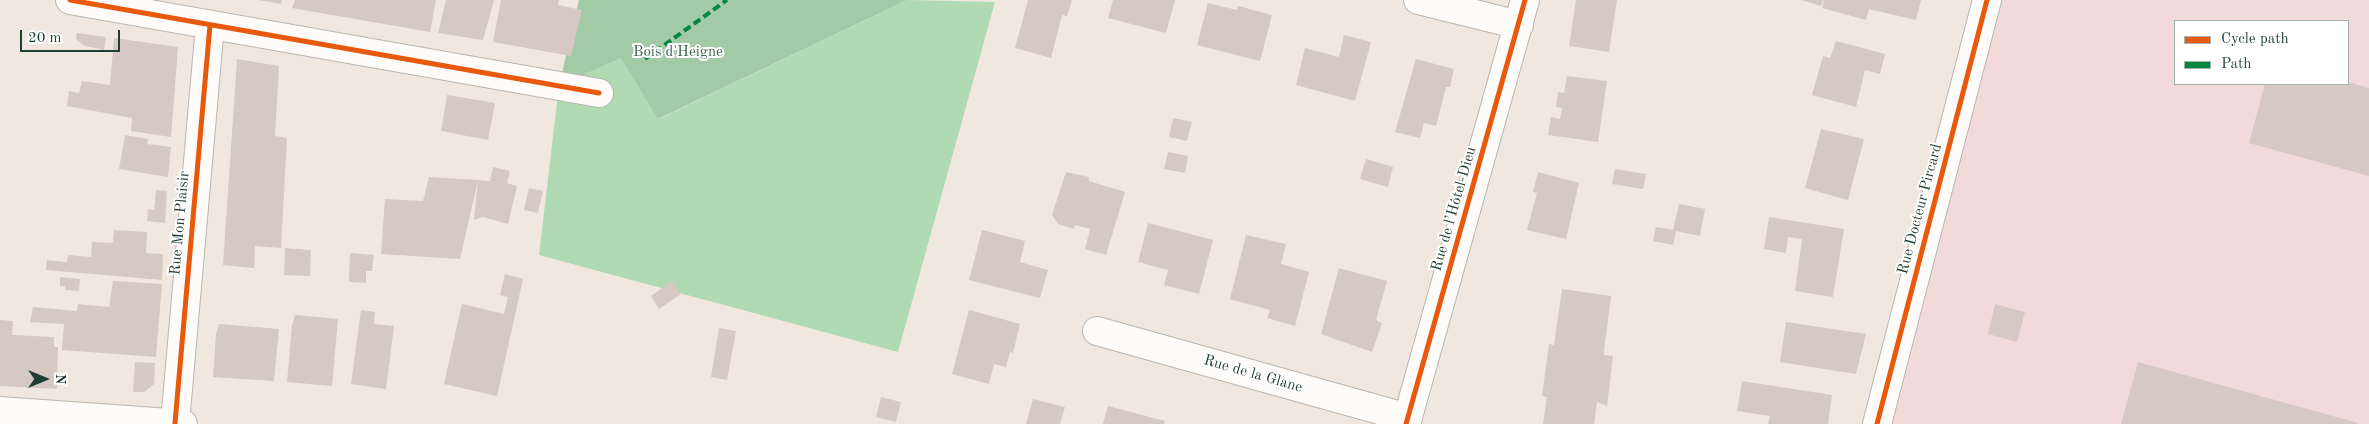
<!DOCTYPE html>
<html>
<head>
<meta charset="utf-8">
<style>
	body { margin:0 }
	#map { position:relative; width:2369px; height:424px; overflow:hidden; background:#f0e8de; font-family:"Old Standard TT",serif }
	canvas { display:block }
	.legend { position:absolute; left:2174px; top:20px; width:175px; height:65px; box-sizing:border-box; background:#fff; border:1px solid #a5b1ae; margin:0; padding:6px 9px; list-style:none; font-size:15px; color:#1f3d34 }
	.legend li { display:flex; align-items:center; gap:10px; height:25px }
	.legend b { width:25px; border:1px solid #a5b1ae }
	.north { position:absolute; left:20px; top:354px; width:50px; height:50px; -webkit-text-stroke:4px #fff; paint-order:stroke; rotate:90deg; font-size:14px; font-weight:700; line-height:20px; text-align:center; color:#1f3d34 }
	.north::after { content:''; display:block; margin:auto; width:18px; height:22px; background:#1f3d34; clip-path:polygon(50% 0,100% 100%,50% 72%,0 100%) }
	.scale { position:absolute; left:20px; top:30px; width:100px; height:22px; box-sizing:border-box; border:2px solid #1f3d34; border-top:0; padding-left:6px; font-size:15px; line-height:18px; white-space:nowrap; color:#1f3d34; -webkit-text-stroke:4px #fff; paint-order:stroke }
</style>
</head>
<body>
<div id="map">
<canvas width="2369" height="424"></canvas>
<ul class="legend">
<li><b style="height:6px;background:#e8590c"></b>Cycle path</li>
<li><b style="height:6px;background:#00873e"></b>Path</li>
</ul>
<div class="north">N</div>
<div class="scale">20 m</div>
</div>
<script>
const ctx = document.querySelector('canvas').getContext('2d');
ctx.lineJoin = 'round';
function fillPath(path, color) {
  ctx.fillStyle = color;
  ctx.fill(path, 'evenodd');
}
function stroke(path, color, width, dash) {
  ctx.strokeStyle = color;
  ctx.lineWidth = width;
  ctx.lineCap = dash ? 'butt' : 'round';
  ctx.setLineDash(dash || []);
  ctx.stroke(path);
}
function label(font, color, halo, rows, align = 'center') {
  ctx.font = font + ' "Old Standard TT",serif';
  ctx.lineWidth = 4;
  ctx.setLineDash([]);
  ctx.textBaseline = 'middle';
  ctx.strokeStyle = halo;
  ctx.fillStyle = color;
  for (const [text, x, y, turn = 0] of rows) {
    ctx.save();
    ctx.translate(x, y);
    ctx.rotate((+turn || 0) * Math.PI / 180);
    ctx.textAlign = isNaN(turn) ? turn : align;
    if (halo) ctx.strokeText(text, 0, 0);
    ctx.fillText(text, 0, 0);
    ctx.restore();
  }
}
fillPath(new Path2D(`
	M1994,0H2369V424H1877ZM2175,21H2348V84H2175Z`), '#f3dada');
fillPath(new Path2D(`
	M907,0L995,2L898,352L539,255L559,86L621,58L659,119Z`), '#b0dab3');
fillPath(new Path2D(`
	M579,0H907L658,119L621,58L559,86Z`), '#a3caa7');
fillPath(new Path2D(`
	M258,0H282L281,4Z
	M295,0H436L430,32L292,8Z
	M446,0H494L483,40L438,33Z
	M501,0H559L558,5L582,10L571,56L493,42Z
	M1028,0H1072L1067,16L1062,15L1051,58L1015,48Z
	M1113,0H1175L1166,33L1108,18Z
	M1576,0H1617L1609,52L1569,46Z
	M1801,0H1823L1821,6Z
	M1824,0H1921L1916,20L1869,9L1866,20L1822,8Z
	M1208,3L1237,10L1238,6L1272,15L1260,61L1197,45Z
	M77,33L106,37L104,50L85,46L76,39Z
	M1344,35L1371,42L1355,101L1296,85L1305,48L1339,57Z
	M114,38L178,47L171,137L131,131L132,118L67,106L69,91L79,93L82,81L110,85Z
	M1836,41L1885,54L1880,74L1865,70L1856,107L1812,95L1823,56L1830,58Z
	M237,59L279,66L275,136L287,138L281,248L255,246L254,268L223,265Z
	M1416,59L1454,69L1450,87H1446L1436,126L1424,123L1420,138L1395,132Z
	M1567,76L1607,81L1598,142L1548,135L1551,117L1560,119L1562,108L1556,107L1558,92L1564,93Z
	M2348,82L2369,88V176L2249,143L2265,84Z
	M447,95L495,103L488,140L441,131Z
	M1173,118L1192,122L1187,141L1169,137Z
	M1821,129L1864,139L1848,200L1805,188Z
	M125,135L148,139L147,144L171,147L168,177L119,169Z
	M1168,152L1188,156L1185,173L1164,169Z
	M1366,159L1393,167L1388,187L1360,179Z
	M493,167L510,171L507,183L517,186L508,224L483,217L474,220L478,180L460,259L381,254L385,199L423,201L429,177L478,180L490,181Z
	M1615,169L1646,174L1643,189L1612,184Z
	M1066,172L1089,177V181L1125,192L1106,255L1085,249L1090,229L1075,225L1074,229L1058,224L1052,215Z
	M1538,172L1579,183L1566,239L1527,230L1537,193L1533,192Z
	M529,188L543,191L538,213L524,210Z
	M156,190L167,191L165,223L147,221L148,209L154,210Z
	M1679,204L1705,209L1700,236L1676,231L1673,245L1653,241L1656,227L1673,230Z
	M1769,217L1844,229L1833,297L1795,291L1802,239L1788,237L1786,253L1764,249Z
	M1148,223L1213,240L1199,294L1164,285L1168,270L1138,262Z
	M114,230L147,232L146,253L163,254L162,280L46,270L47,260L67,262L68,255L91,257L92,242L113,243Z
	M982,230L1025,241L1020,262L1048,270L1040,298L969,280Z
	M1246,235L1286,244L1281,264L1309,272L1295,326L1267,318L1270,310L1230,299Z
	M285,248L311,250L310,276L284,275Z
	M350,253L374,255L372,271H366V283L349,282Z
	M1339,268L1387,281L1376,320L1382,323L1372,352L1321,334Z
	M505,274L523,279L497,396L444,384L462,304L504,314L508,297L500,295Z
	M60,277L80,279L79,291L65,290V286H60Z
	M113,281L162,284L156,357L62,350L64,324L30,322L33,307L77,311L78,304L109,307Z
	M672,281L681,294L659,309L651,296Z
	M1562,289L1611,296L1604,351V355L1613,356L1607,406L1597,402L1594,424H1543L1547,397L1542,396L1549,344L1554,345Z
	M1995,304L2025,312L2017,342L1988,334Z
	M361,310L375,312L374,324L394,326L386,389L351,384Z
	M969,310L1020,324L1013,353L1010,352L1006,367L994,364L989,384L952,374Z
	M295,315L338,319L332,386L287,382L292,325Z
	M0,320L13,321L12,335L54,337V347H58L57,389L0,386Z
	M1786,322L1866,334L1856,374L1780,362Z
	M219,324L279,329L274,381L213,377L216,334Z
	M719,328L736,331L727,380L711,377Z
	M135,362L155,363L154,384L144,392H133Z
	M2138,362L2358,423V424H2121Z
	M1742,381L1832,395L1828,424H1768L1770,416L1737,411Z
	M881,397L901,402L896,422L876,417Z
	M1033,399L1065,407L1060,424H1026Z
	M1108,406L1165,421L1164,424H1103Z`), '#d6c8c2');
const street = new Path2D(`
	M70,0L599,93
	M1418,0L1519,25
	M1097,331L1408,418
	M0,411L183,424
	M175,423L210,25
	M1406,424L1525,0
	M1877,424L1987,0`);
stroke(street, '#b9b6b0', 30);
stroke(street, '#fdfcfa', 28);
stroke(new Path2D(`
	M645,59L727,0`), '#00873e', 4, [8, 4]);
stroke(new Path2D(`
	M70,0L599,93
	M175,423L210,25
	M1406,424L1525,0
	M1877,424L1987,0`), '#e8590c', 5);
label('15px', '#36614b', '#fff', [
	["Bois d'Heigne",678,52]
]);
label('15px', '#1f3d34', '#fff', [
	["Rue de l’Hôtel-Dieu",1454,209,-74],
	["Rue Docteur Pircard",1920,209,-75],
	["Rue Mon Plaisir",180,223,-85],
	["Rue de la Glane",1253,374,16]
]);
</script>
</body>
</html>
